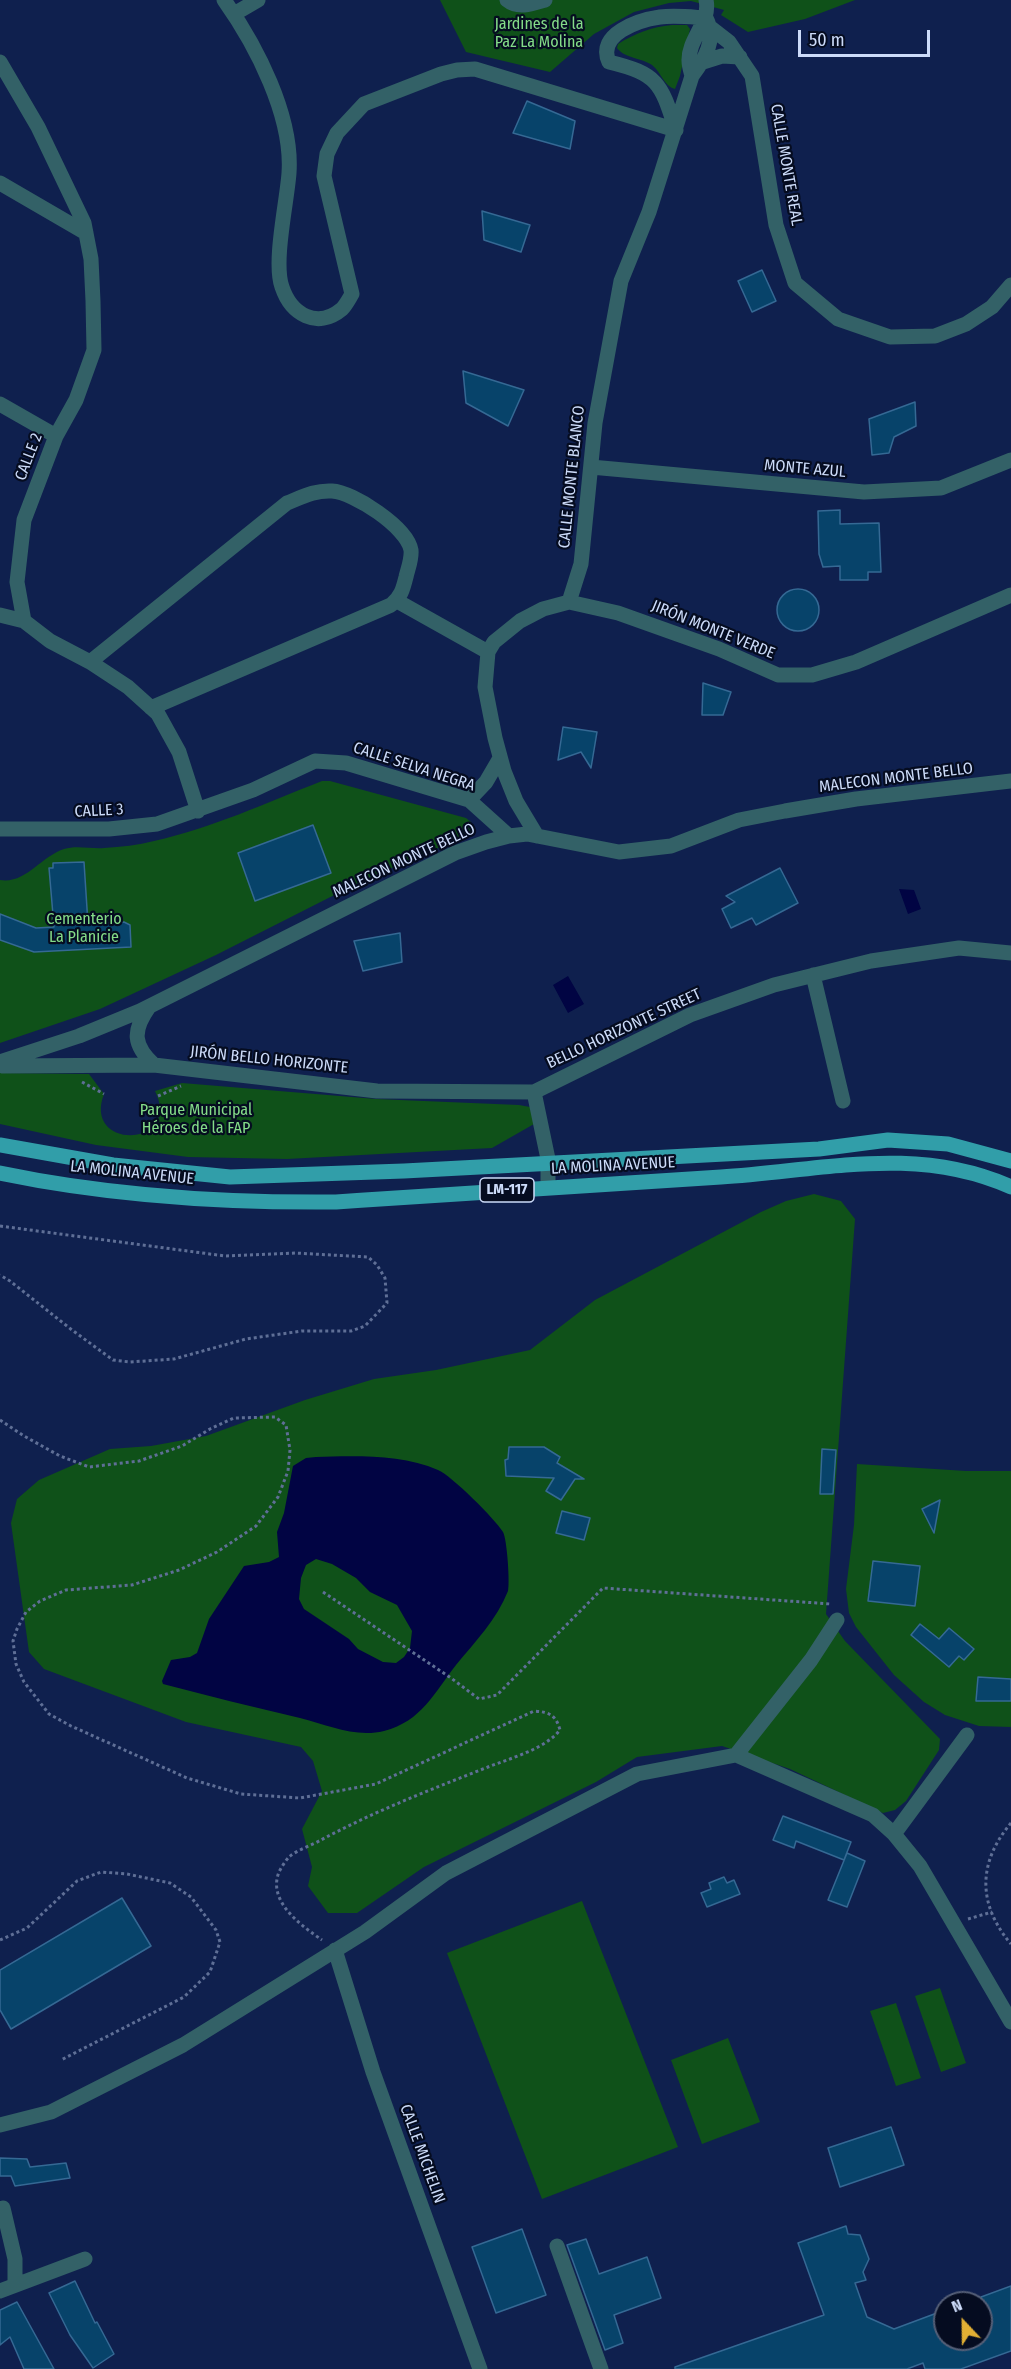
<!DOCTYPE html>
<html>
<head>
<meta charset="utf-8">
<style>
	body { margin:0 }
	#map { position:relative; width:1011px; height:2369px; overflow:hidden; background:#0f204e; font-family:"Fira Sans Condensed",sans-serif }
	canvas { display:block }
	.north { position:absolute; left:933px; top:2291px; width:60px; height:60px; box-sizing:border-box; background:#050c20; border:2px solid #555f77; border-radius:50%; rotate:338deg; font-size:16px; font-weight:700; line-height:24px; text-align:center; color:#ccdbf9 }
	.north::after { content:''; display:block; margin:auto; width:21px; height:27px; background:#e1af34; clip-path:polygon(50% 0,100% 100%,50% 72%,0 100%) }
	.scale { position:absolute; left:798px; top:30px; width:132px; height:27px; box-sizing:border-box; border:3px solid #ccdbf9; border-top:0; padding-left:8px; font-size:18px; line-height:21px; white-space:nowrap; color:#ccdbf9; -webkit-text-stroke:4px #050c20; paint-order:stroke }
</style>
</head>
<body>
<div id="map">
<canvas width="1011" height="2369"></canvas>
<div class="north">N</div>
<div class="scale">50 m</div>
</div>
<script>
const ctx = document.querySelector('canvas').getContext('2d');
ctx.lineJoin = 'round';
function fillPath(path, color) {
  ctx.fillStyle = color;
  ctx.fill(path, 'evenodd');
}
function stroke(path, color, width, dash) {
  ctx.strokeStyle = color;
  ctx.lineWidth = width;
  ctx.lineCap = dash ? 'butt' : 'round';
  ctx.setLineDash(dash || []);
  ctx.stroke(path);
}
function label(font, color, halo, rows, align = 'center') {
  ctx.font = font + ' "Fira Sans Condensed",sans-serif';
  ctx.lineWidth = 4.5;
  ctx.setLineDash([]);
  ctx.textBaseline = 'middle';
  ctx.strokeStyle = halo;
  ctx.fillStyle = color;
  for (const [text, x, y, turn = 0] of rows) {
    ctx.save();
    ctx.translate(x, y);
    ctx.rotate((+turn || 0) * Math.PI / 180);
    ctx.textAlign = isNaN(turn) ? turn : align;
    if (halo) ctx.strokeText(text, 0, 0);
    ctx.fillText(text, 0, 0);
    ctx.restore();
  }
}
fillPath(new Path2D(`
	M440,0H855L805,19L748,32L721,15L724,10L691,1L669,3L634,12L594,34L550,72L466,52Z
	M672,25H687L690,29L680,76L675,89C664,86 661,72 652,65C642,58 624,58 617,48L618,44C636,33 651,27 672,25Z
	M322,781H330L466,818L471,822L472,831L461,838L362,881L216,955L100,1009L0,1043V880C26,884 40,857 64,849C76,845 91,849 104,848C121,847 138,845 154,841C212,828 266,803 322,781Z
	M0,1073L89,1074L104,1094C82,1151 183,1148 155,1091L182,1083L376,1099L519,1105L530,1107L534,1124L492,1148L287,1159L188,1157L96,1145L0,1124Z
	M814,1194L841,1201L855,1219L826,1614L845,1641L940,1739L939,1750L906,1801L895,1810L883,1813L790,1769L722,1746L637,1757L596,1782L424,1867L357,1913H328L308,1886L312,1867L302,1829L322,1791L313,1761L301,1747L186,1722L44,1669L29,1652L11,1523L17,1499L39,1480L110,1449L151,1446L206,1436L305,1400L374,1379L436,1370L530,1350L595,1300L761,1212L786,1201Z
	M857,1464L966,1471H1011V1727L979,1726L945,1715L924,1702L894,1675L856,1627L849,1613L846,1589L854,1525Z
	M582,1901L678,2147L542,2199L447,1953Z
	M940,1988L966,2063L941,2072L915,1996Z
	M896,2003L921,2078L896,2086L870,2011Z
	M728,2038L760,2122L702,2144L671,2060Z`), '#0f5119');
fillPath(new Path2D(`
	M899,889L914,890L921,909L908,914Z
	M568,976L584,1004L568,1013L553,985Z
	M316,1457C354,1456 401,1454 438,1470C452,1476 495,1519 503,1532C507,1539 510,1583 508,1591C497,1619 475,1642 456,1665C434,1693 422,1721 384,1731C355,1738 328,1725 300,1718C254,1707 208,1696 163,1684L162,1681L171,1660L190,1657L197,1653L209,1619L244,1566L269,1562L279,1557L277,1532L284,1513L293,1466L306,1458ZM316,1559L332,1564L356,1578L370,1592L397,1605L412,1631L410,1648L404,1657L396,1663L383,1662L358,1649L349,1639L304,1609L299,1599L301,1578L306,1565Z`), '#010443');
const building = new Path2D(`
	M527,101L575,121L570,149L513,133Z
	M482,211L530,225L521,252L484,240Z
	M762,270L776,301L752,312L738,281Z
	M463,371L524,390L508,426L466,403Z
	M915,402L916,426L894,437L889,453L872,455L869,419Z
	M840,510V524L879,523L881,572H868V580H840V566L823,567L819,554L818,511Z
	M777 610a21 21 0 1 1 42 0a21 21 0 1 1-42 0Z
	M703,683L731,692L723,715H702Z
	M563,727L597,732L591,768L581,752L558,760Z
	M313,825L331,873L255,901L238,853Z
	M84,862L88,924L124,922L130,925L131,947L34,952L0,940V914L36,928L54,927L49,868H53V863Z
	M780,868L798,903L756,925L752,918L731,928L722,909L735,902L726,896Z
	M400,933L402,962L363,971L354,941Z
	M509,1447H544L560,1457L557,1463L584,1479H575L561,1500L546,1491L554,1478L506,1476L505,1460L508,1459Z
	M822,1449L836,1450L833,1494H820Z
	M940,1500L934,1533L922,1509Z
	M562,1511L590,1518L584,1540L556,1533Z
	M873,1561L920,1566L915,1606L868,1601Z
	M920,1624L939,1639L949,1628L974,1649L964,1660L959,1656L949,1667L911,1635Z
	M978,1677L1011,1679V1701H976Z
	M783,1816L851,1842L844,1860L796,1841L794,1848L773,1840Z
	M847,1853L865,1861L847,1907L828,1900Z
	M724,1877L727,1883L734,1880L740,1894L707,1907L701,1893L711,1889L709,1883Z
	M122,1898L151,1946L11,2029L0,2010V1970Z
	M891,2127L904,2165L840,2187L828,2148Z
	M0,2158L27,2159L30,2167L66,2163L70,2178L15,2186L11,2176H0Z
	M846,2226L848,2234L860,2235L869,2259L863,2272L866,2280L855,2283L867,2317L894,2329L945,2310V2339H981V2297L1011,2286V2351L961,2369H925L923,2363L907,2369H675V2367L824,2315L798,2243Z
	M522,2229L546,2295L496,2313L472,2247Z
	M586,2239L599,2274L647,2257L661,2298L614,2315L623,2343L605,2350L567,2245Z
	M75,2281L95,2323L97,2322L114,2354L93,2368L70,2335L49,2293Z
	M17,2302L54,2369H24L10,2337L0,2345V2310Z`);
fillPath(building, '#07436a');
stroke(building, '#356994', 1.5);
stroke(new Path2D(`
	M82,1082L104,1094
	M158,1096L181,1086
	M0,1226L225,1256L295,1253L368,1257L377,1265L385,1278L387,1303L365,1326L351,1331H302L246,1339L174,1359L130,1362L113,1360L72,1330L10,1281L0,1275
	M0,1420L24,1436L60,1456L89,1467L139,1461L182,1446L210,1429L234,1418L275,1417L286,1425L290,1450L288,1471L278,1497L256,1526L217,1552L179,1570L132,1585L66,1590L40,1601L26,1612L17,1629L13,1641L16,1664L24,1682L49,1714L71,1726L187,1778L241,1794L300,1798L376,1784L534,1711C549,1712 556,1715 560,1730C545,1749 511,1758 488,1767C432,1789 375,1811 321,1840C312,1845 297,1850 289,1857C286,1860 281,1868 279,1872C267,1902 302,1926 322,1940
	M323,1592L451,1678L479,1699L497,1695L603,1588L831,1604
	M1011,1823C978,1862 977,1904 1011,1944
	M968,1919L992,1912
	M0,1940L27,1928L77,1881L101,1872L127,1874L170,1883L191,1897L216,1930L220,1942L210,1972L184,1997L61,2060`), '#5f6f96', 3, [3, 3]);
stroke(new Path2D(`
	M224,0C256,45 293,116 289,173C287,202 273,262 282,287C291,314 317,330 342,309C346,305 349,299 352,294L324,176L327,154L337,133L364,104L441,74L457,70L475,69L676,130
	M507,0C518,9 532,4 545,0
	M234,14L258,0
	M711,28L729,42L752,76L776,225L795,283L838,319L890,337L935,336L966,324L992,307L1011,285
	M0,62L38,127L84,223L91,259L93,301L94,350L76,400L56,436L24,520L17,582L24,621L50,641L90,662L128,687L158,714L179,752L198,811
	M703,62L722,56L740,57
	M692,76C691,72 689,66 689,61C688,39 711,22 706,0
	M676,130C661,84 659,74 609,62C596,34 639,20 660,17C675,15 691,17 706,18
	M0,183L86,233
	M0,404L56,436
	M591,467L864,492L941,488L1011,460
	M397,601L488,652
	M569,602L581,564L595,423L621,281L649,212L692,76C705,59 717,39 706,18
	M0,615L24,621
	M90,662L287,503C302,497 315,490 332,491C353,492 407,527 411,550C412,559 408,568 406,577C403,589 401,597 391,605L151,708
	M469,800L486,782L500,758
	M0,829H109L157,824L253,790L315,761L346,763L469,800L509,836
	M537,836L516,801L504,771L495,738L485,687L488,652L494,642L520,621L543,609L569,602L618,613L719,649L778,675H812L856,662L1011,595
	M813,975L843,1101
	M149,1007C132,1031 133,1045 154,1065
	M0,1062L79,1036L140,1011L455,853L486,842L509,836L527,834L619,852L671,846L739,820L785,811L856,799L1011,781
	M3,1066L154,1065L377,1091L534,1092L690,1015L774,985L871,961L959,948L1011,953
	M534,1092L548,1159V1187
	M736,1755L811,1660L837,1620
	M894,1834L967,1735
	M335,1950L373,2072L480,2369
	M0,2125L51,2112L183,2045L365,1932L446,1873L637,1774L736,1755L873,1815L894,1834L920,1866L1011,2022
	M3,2208L15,2259V2285
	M557,2246L601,2369
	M0,2291L85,2259`), '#336167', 15);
stroke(new Path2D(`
	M0,1145L113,1165L230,1177L404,1171L819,1149L888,1140L948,1144L1011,1161
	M0,1173C110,1196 224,1203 336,1202C464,1193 592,1185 721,1177C820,1171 915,1144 1011,1187`), '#319ea9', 15);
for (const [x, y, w] of [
	[507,1190,54]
]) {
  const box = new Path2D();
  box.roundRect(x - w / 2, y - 12, w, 24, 4.5);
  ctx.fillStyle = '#050c20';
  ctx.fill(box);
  stroke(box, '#ccdbf9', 1.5);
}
label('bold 15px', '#ccdbf9', null, [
	["LM-117",507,1190]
]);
label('16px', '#84dc88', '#050c20', [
	["Jardines de la",539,25],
	["Paz La Molina",539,43],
	["Cementerio",84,920],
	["La Planicie",84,938],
	["Parque Municipal",196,1111],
	["Héroes de la FAP",196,1129]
]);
label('16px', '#ccdbf9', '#050c20', [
	["CALLE MONTE REAL",786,165,80],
	["CALLE 2",29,457,-69],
	["MONTE AZUL",805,469,5],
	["CALLE MONTE BLANCO",572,477,-84],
	["JIRÓN MONTE VERDE",713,630,22],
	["CALLE SELVA NEGRA",414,767,18],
	["MALECON MONTE BELLO",896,778,-7],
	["CALLE 3",99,811,-3],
	["MALECON MONTE BELLO",404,861,-25],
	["BELLO HORIZONTE STREET",624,1029,-25],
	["JIRÓN BELLO HORIZONTE",269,1060,6],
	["LA MOLINA AVENUE",613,1166,-3],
	["LA MOLINA AVENUE",132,1173,6],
	["CALLE MICHELIN",422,2154,70]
]);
</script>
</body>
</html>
